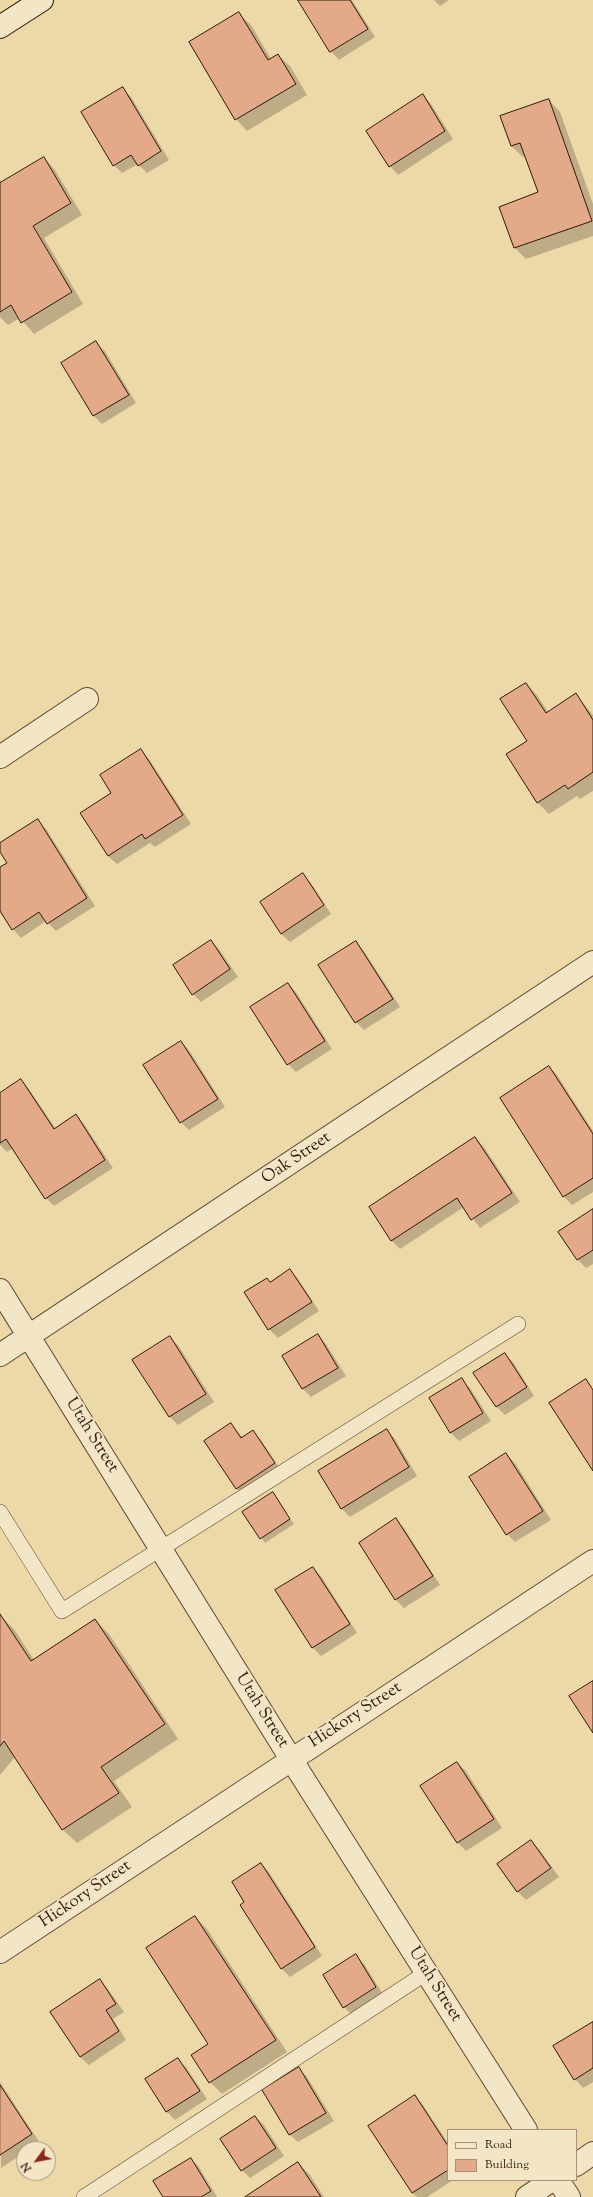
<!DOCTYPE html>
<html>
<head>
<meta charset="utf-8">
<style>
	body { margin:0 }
	#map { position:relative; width:593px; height:2197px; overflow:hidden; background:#edd8a8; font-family:"Sorts Mill Goudy",serif }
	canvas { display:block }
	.legend { position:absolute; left:447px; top:2129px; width:130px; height:52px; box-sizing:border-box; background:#f3e6c6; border:1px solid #a7937b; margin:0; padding:5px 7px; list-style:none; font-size:12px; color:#34160b }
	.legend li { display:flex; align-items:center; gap:8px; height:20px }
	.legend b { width:20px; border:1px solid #a7937b }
	.north { position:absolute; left:16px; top:2141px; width:40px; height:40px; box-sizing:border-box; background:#f3e6c6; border:1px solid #a7937b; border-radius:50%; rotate:238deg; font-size:11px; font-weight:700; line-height:16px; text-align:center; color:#34160b }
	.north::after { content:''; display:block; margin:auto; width:14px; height:18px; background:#8f2418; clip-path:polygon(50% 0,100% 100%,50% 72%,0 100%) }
</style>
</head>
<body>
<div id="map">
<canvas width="593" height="2197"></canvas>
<ul class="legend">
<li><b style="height:5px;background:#f3e6c6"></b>Road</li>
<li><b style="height:11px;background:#e2aa88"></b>Building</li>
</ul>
<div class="north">N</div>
</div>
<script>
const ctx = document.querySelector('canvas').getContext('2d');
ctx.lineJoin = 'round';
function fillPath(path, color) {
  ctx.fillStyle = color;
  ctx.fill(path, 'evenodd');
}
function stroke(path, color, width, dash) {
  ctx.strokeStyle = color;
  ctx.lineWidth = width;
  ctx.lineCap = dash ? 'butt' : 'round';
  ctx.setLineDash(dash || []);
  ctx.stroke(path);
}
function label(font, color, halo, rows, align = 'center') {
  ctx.font = font + ' "Sorts Mill Goudy",serif';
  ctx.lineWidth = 4;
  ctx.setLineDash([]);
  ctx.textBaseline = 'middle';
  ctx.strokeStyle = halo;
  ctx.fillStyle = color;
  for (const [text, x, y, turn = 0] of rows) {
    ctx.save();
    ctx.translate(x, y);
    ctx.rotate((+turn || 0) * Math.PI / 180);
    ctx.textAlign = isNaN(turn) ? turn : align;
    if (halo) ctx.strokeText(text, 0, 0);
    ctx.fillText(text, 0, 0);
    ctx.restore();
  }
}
fillPath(new Path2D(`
	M299,0H352L375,37L339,60L331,51Z
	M434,0H449L440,6Z
	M239,14L251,25L271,59L278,55L290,66L307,95L247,131L236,119Z
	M123,89L131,97L169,160L147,173L138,164L122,173L114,165Z
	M423,96L431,104L453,139L398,175L390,166Z
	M549,100L560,112L593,204V236L526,259L515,248L500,207L539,193L526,156L523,157L511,146Z
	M44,158L55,170L82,215L44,238L83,304L34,334L20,318L8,325L0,317V180L2,183Z
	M96,343L105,351L136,403L102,424L94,416Z
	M526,684L537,695L548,712L576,695L593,715V791L580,799L577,796L549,814L537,802L528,741Z
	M140,750L149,759L191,824L155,847L150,843L117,864L108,856L112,793Z
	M37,820L46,829L95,906L56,931L46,921L21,938L13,929L0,910V869L9,863L0,850V844Z
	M302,875L311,883L331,914L290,942L281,934Z
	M211,941L219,949L238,977L201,1002L193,994Z
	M355,942L364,951L400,1007L364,1030L356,1022Z
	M288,984L296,992L332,1049L296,1072L288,1064Z
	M181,1042L189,1050L225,1107L189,1130L181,1122Z
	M549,1067L557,1075L593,1131V1192L572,1205L564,1197L501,1098Z
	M21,1080L29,1089L56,1129L76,1115L84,1124L113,1168L54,1206L46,1198L13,1148L7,1152L0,1145V1094Z
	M475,1138L484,1147L520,1202L480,1228L464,1207L400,1249L392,1241L370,1208Z
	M593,1211V1264L586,1268L578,1260L560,1232Z
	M290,1270L298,1279L319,1311L278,1338L269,1329L245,1293L270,1283Z
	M318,1335L326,1344L346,1376L311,1397L303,1389L283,1356Z
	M169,1337L178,1345L214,1402L178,1425L170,1417L134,1360Z
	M504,1354L513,1362L534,1396L505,1415L496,1406Z
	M462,1380L470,1388L491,1421L459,1441L451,1433Z
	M231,1424L243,1438L252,1432L261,1440L282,1472L245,1497L237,1489L205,1442Z
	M387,1430L395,1439L417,1476L350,1517L341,1508Z
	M506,1454L515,1463L551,1520L515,1542L507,1534Z
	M273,1494L294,1524L265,1543L244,1513Z
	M396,1520L404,1528L440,1585L404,1608L396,1600L360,1543Z
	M312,1568L321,1576L357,1633L321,1656L313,1648L277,1591Z
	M0,1615L14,1629L34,1660L95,1620L109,1634L178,1739L114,1781L132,1807L77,1843L63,1830L15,1757L0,1775Z
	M457,1763L466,1771L502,1828L466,1851L458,1843L421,1786Z
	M531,1841L539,1849L559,1877L526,1900L518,1892L498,1864Z
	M261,1864L269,1872L322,1956L290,1977L281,1968L245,1902Z
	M195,1917L207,1929L287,2052L222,2094L210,2082L193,2055L209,2045Z
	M356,1956L364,1964L384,1996L352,2015L344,2007Z
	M100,1981L108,1989L124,2012L113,2019L126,2040L89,2065L80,2057Z
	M593,2023V2082L583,2088L575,2079Z
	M177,2059L186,2067L207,2099L175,2120L167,2112L146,2079Z
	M299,2069L307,2077L334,2121L298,2142L289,2134Z
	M0,2082L40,2143L30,2149H24V2153L1,2168Z
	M415,2097L423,2105L448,2143V2180H453L427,2197H417L412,2193Z
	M255,2117L264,2125L284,2156L250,2178L242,2170Z
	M191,2159L199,2167L217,2197H164Z
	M298,2163L310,2175L324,2197H246Z`), '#0003');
const building = new Path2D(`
	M298,0H350L368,29L330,52Z
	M239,12L268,60L278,54L296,84L235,120L189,42Z
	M123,87L161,151L138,166L131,155L113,166L81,112Z
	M423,94L445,131L389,167L366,131Z
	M549,99L592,221L514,248L499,207L538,192L520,143L511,146L500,116Z
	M44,157L71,203L33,226L72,292L21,323L11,305L0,312V183Z
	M96,341L129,395L93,416L61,363Z
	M526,683L546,713L576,693L593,720V772L568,789L565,785L537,803L506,754L527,741L500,699Z
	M141,749L183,815L145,839L142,834L108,856L80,813L111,793L100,775Z
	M38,819L87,898L47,924L39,912L12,930L0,911V867L7,863L0,852V843Z
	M303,873L324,905L281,934L260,902Z
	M211,940L230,969L192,995L173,965Z
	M356,941L393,999L355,1023L318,965Z
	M288,983L325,1041L287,1065L250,1007Z
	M181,1041L218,1099L180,1123L143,1065Z
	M549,1066L593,1134V1178L563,1197L500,1098Z
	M21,1079L54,1129L76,1114L105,1160L45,1199L6,1139L0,1143V1093Z
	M475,1137L512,1193L471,1220L457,1198L391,1241L369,1207Z
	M593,1209V1250L577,1260L558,1232Z
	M290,1269L312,1302L268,1330L244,1292L267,1278L270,1282Z
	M318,1334L338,1368L302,1389L282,1356Z
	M170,1336L206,1394L169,1417L132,1360Z
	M505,1353L527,1387L496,1407L473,1373Z
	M462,1378L483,1413L450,1433L429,1398Z
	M586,1379L593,1390V1471L549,1403Z
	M231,1423L241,1438L253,1430L275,1463L236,1489L204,1441Z
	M387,1429L409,1467L341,1509L318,1471Z
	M506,1453L543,1511L506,1535L469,1477Z
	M273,1492L290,1519L260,1539L242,1512Z
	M396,1518L433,1576L395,1600L359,1543Z
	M313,1567L350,1624L312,1648L275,1590Z
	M0,1614L31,1661L95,1619L165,1724L101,1767L119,1793L62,1830L4,1741L0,1746Z
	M593,1681V1733L569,1696Z
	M457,1762L494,1819L457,1843L420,1786Z
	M531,1840L551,1868L517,1892L497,1864Z
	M261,1863L315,1947L281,1969L240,1905L244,1902L232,1882Z
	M195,1916L276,2040L209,2083L191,2055L208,2044L146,1948Z
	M356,1954L376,1987L343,2008L323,1975Z
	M100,1979L116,2004L106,2010L119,2031L80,2057L50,2012Z
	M593,2022V2068L574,2080L553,2046Z
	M178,2058L200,2091L166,2112L145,2079Z
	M299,2067L326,2113L289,2135L262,2090Z
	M0,2085L32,2134L0,2155Z
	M415,2095L448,2146V2170L412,2193L368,2126Z
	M255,2116L276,2148L241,2171L220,2139Z
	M191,2158L211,2191L201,2197H163L153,2181Z
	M298,2162L321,2197H245Z`);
fillPath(building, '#e2aa88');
stroke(building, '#34160b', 1);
const lane = new Path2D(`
	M0,1512L62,1611L518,1324
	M84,2197L426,1973`);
const street = new Path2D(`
	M0,757L87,699
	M0,1290L291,1759L526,2130
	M0,1355L593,962
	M0,1952L593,1561
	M576,2165L593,2153
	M558,2180L569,2197
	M527,2197L552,2180`);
const secondary = new Path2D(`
	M0,27L42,0`);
stroke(lane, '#624632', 16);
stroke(street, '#624632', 24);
stroke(secondary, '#34160b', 24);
stroke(lane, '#f3e6c6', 15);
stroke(street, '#f3e6c6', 22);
stroke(secondary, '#f3e6c6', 22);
label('17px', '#34160b', '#f3e6c6', [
	["Oak Street",297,1159,-34],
	["Utah Street",91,1436,58],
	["Utah Street",261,1711,58],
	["Hickory Street",356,1716,-33],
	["Hickory Street",86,1895,-34],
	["Utah Street",434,1985,58]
]);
</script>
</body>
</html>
